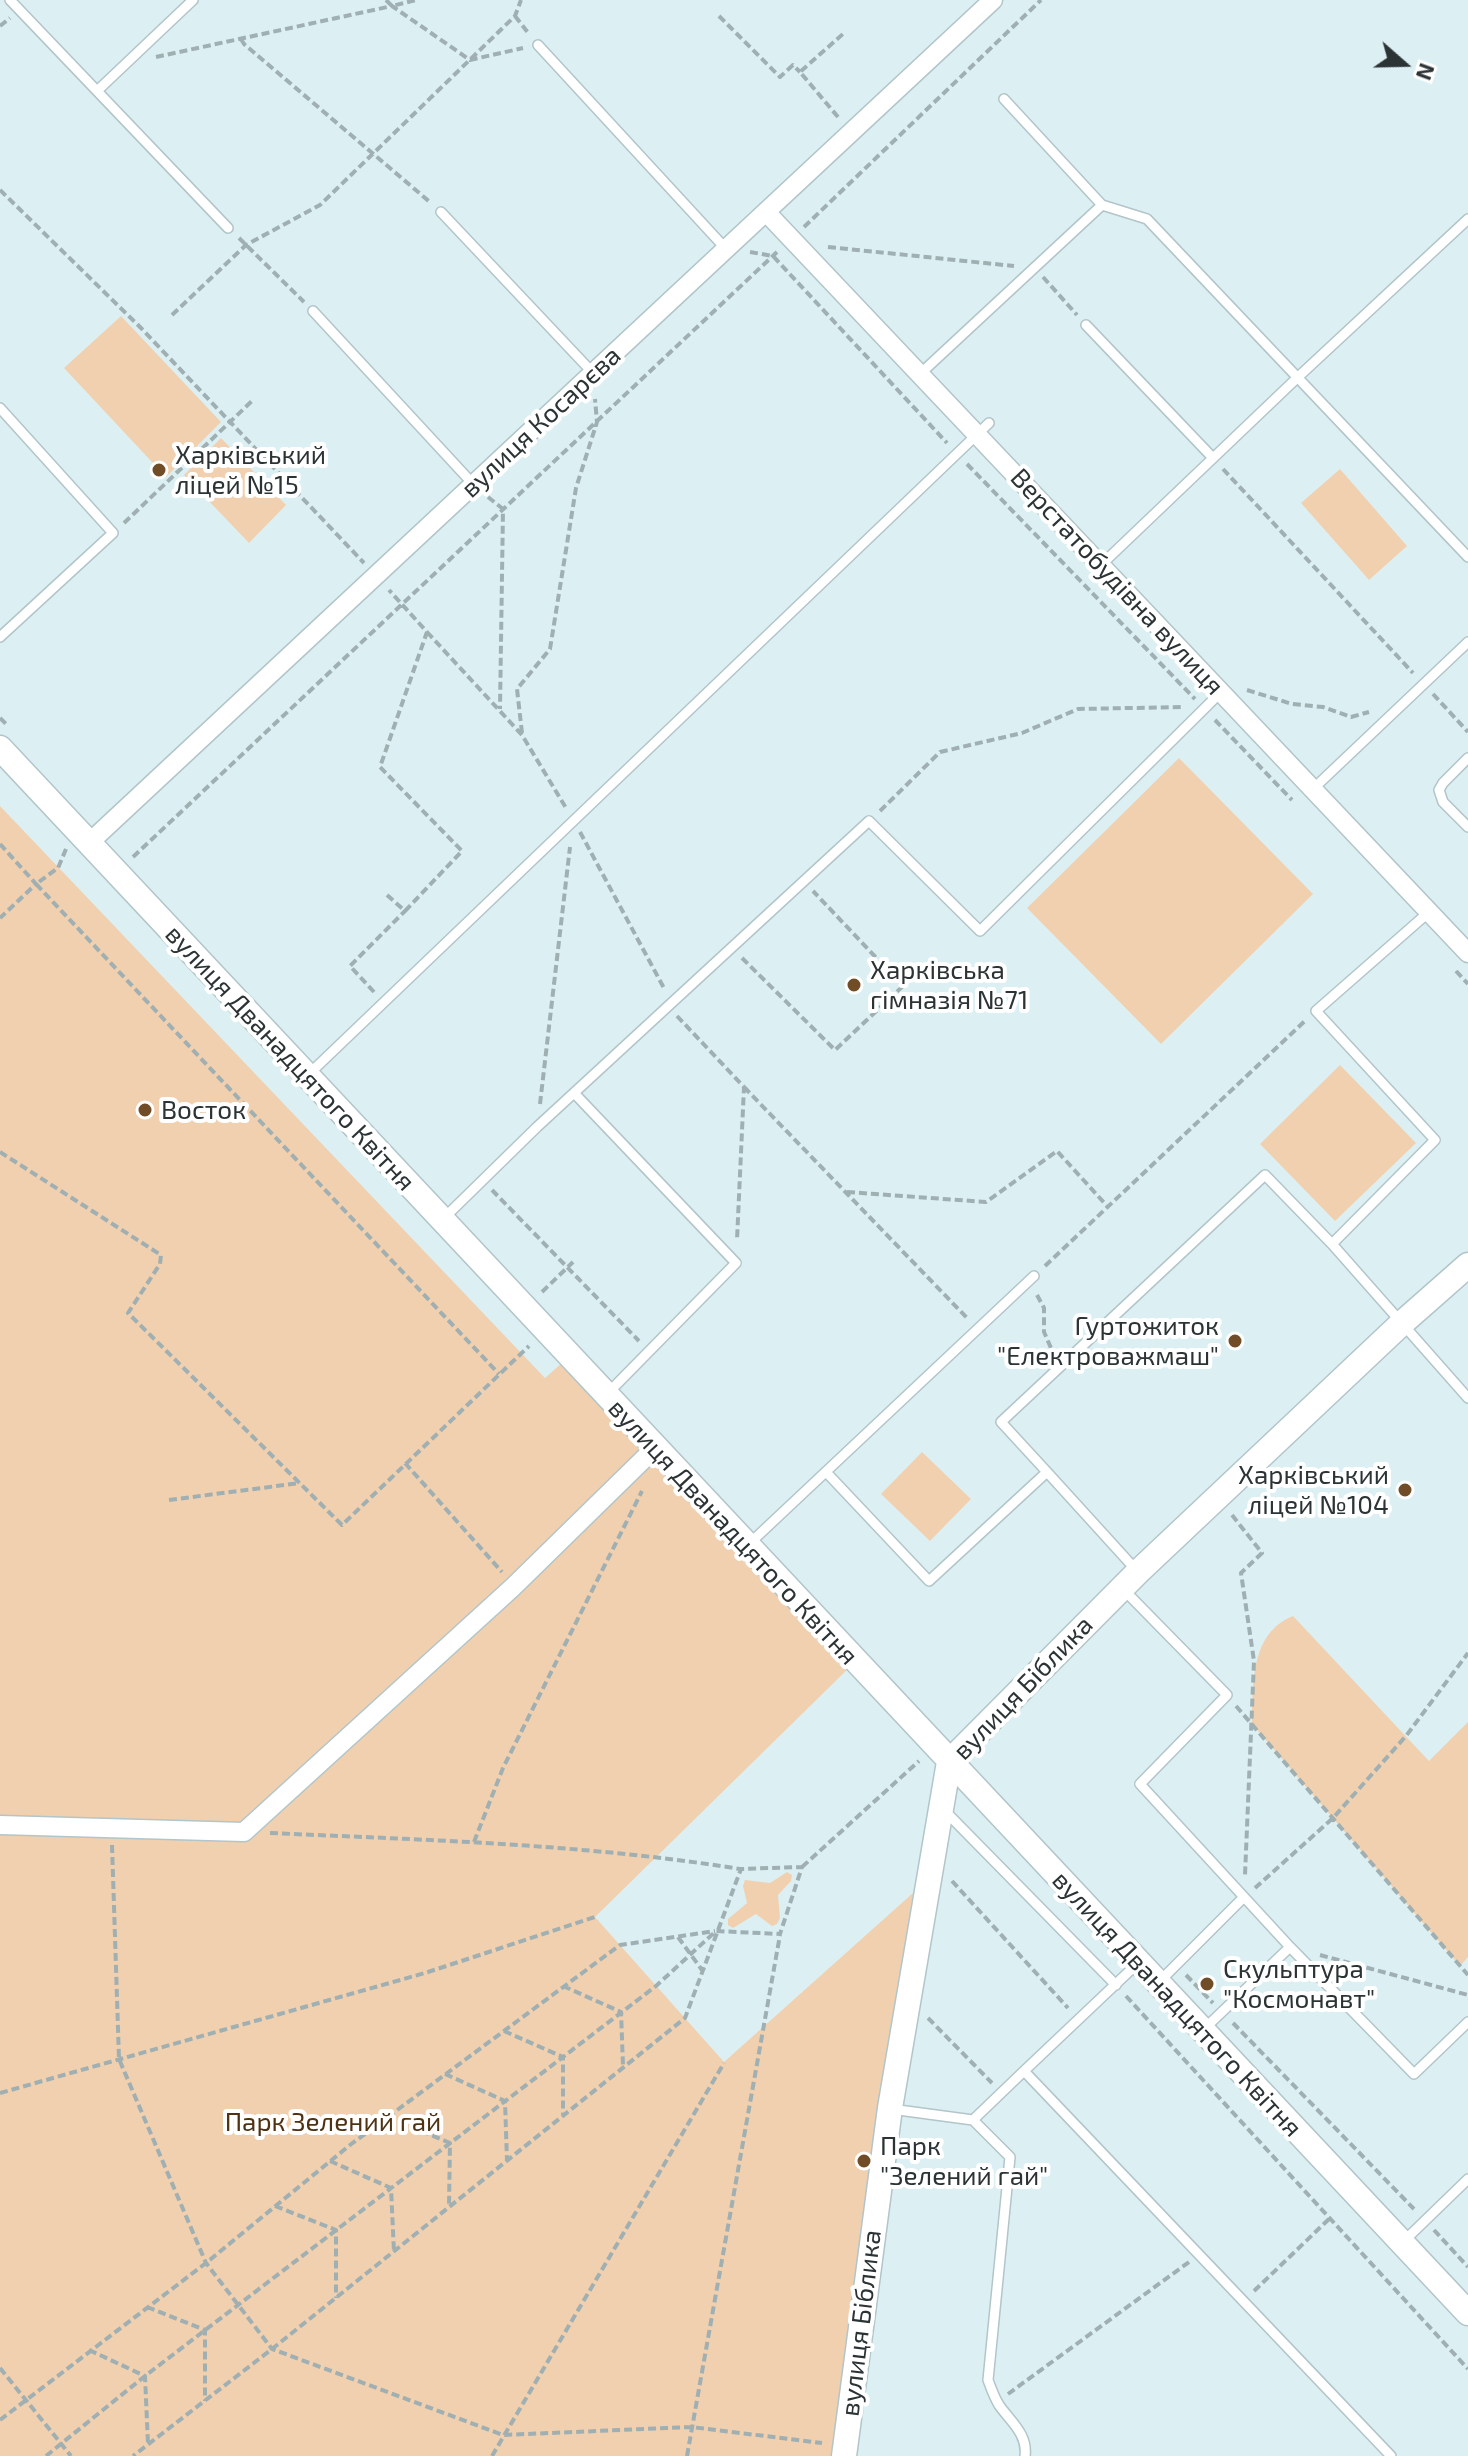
<!DOCTYPE html>
<html>
<head>
<meta charset="utf-8">
<style>
	body { margin:0 }
	#map { position:relative; width:1468px; height:2456px; overflow:hidden; background:#dcf0f4; font-family:"Exo 2",sans-serif }
	canvas { display:block }
	.north { position:absolute; left:1364px; top:24px; width:80px; height:80px; -webkit-text-stroke:6px #fff; paint-order:stroke; rotate:110deg; font-size:22px; font-weight:700; line-height:32px; text-align:center; color:#2c3335 }
	.north::after { content:''; display:block; margin:auto; width:28px; height:36px; background:#2c3335; clip-path:polygon(50% 0,100% 100%,50% 72%,0 100%) }
</style>
</head>
<body>
<div id="map">
<canvas width="1468" height="2456"></canvas>
<div class="north">N</div>
</div>
<script>
const ctx = document.querySelector('canvas').getContext('2d');
ctx.lineJoin = 'round';
function fillPath(path, color) {
  ctx.fillStyle = color;
  ctx.fill(path, 'evenodd');
}
function stroke(path, color, width, dash) {
  ctx.strokeStyle = color;
  ctx.lineWidth = width;
  ctx.lineCap = dash ? 'butt' : 'round';
  ctx.setLineDash(dash || []);
  ctx.stroke(path);
}
function label(font, color, halo, rows, align = 'center') {
  ctx.font = font + ' "Exo 2",sans-serif';
  ctx.lineWidth = 8;
  ctx.setLineDash([]);
  ctx.textBaseline = 'middle';
  ctx.strokeStyle = halo;
  ctx.fillStyle = color;
  for (const [text, x, y, turn = 0] of rows) {
    ctx.save();
    ctx.translate(x, y);
    ctx.rotate((+turn || 0) * Math.PI / 180);
    ctx.textAlign = isNaN(turn) ? turn : align;
    if (halo) ctx.strokeText(text, 0, 0);
    ctx.fillText(text, 0, 0);
    ctx.restore();
  }
}
fillPath(new Path2D(`
	M121,316L221,422L166,477L64,368Z
	M221,438L286,505L249,543L184,475Z
	M1340,469L1407,546L1369,580L1301,503Z
	M1179,758L1313,894L1161,1044L1027,908Z
	M0,806L545,1378L571,1355L855,1662L595,1917L724,2062L913,1893L833,2456H0Z
	M1340,1065L1416,1143L1335,1221L1260,1144Z
	M922,1452L971,1499L930,1541L881,1494Z
	M1293,1616L1429,1761L1468,1722V1957L1460,1966L1252,1724C1253,1685 1250,1633 1293,1616Z
	M787,1872L792,1875L791,1881L778,1895L780,1918L777,1924L772,1926L756,1914L733,1928L728,1925V1919L747,1903L743,1886L745,1880L770,1883Z`), '#f1d0af');
const lane = new Path2D(`
	M10,0L228,228
	M538,45L726,249
	M97,91L193,0
	M1004,99L1102,205
	M441,212L593,373
	M313,311L474,485
	M1086,325L1213,458
	M920,374L1102,205L1147,219L1468,557
	M0,408L113,533L0,637
	M1101,565L1297,378L1468,219
	M1468,758L1443,783L1439,790L1443,802L1468,827
	M1313,789L1468,642
	M1429,912L1316,1011L1435,1140L1332,1244L1468,1398
	M309,1074L989,423
	M575,1094L736,1263L608,1393
	M442,1220L537,1127L869,821L980,931L1221,692
	M826,1472L929,1581L1047,1472L1137,1571
	M1047,1472L1001,1422L1265,1175L1332,1244
	M749,1544L1034,1276
	M1124,1590L1227,1695L1140,1784L1244,1897
	M943,1809L1116,1985
	M1138,1963L1024,2071L1391,2456
	M1159,1982L1244,1897L1290,1947
	M1204,2029L1290,1947L1414,2074L1468,2022
	M891,2109L973,2120L1024,2071
	M973,2120L1010,2157L988,2380C991,2388 994,2397 999,2405C1010,2421 1028,2434 1025,2456
	M1404,2241L1468,2179`);
const street = new Path2D(`
	M766,212L1468,953
	M89,843L993,0
	M0,1825L244,1832L513,1587L655,1448`);
const secondary = new Path2D(`
	M0,748L1468,2313
	M844,2456L890,2108L949,1762L1138,1572L1401,1324L1468,1265`);
stroke(lane, '#b2c5c9', 12);
stroke(street, '#b2c5c9', 21);
stroke(secondary, '#b2c5c9', 27);
stroke(new Path2D(`
	M386,0L392,6L416,0
	M515,16L529,34
	M719,16L780,77L793,65L800,72
	M0,26L10,18
	M241,39L244,44L431,203
	M156,57L392,6L470,60L523,48
	M838,117L800,72L844,33
	M0,190L140,327L364,563
	M804,227L1041,0
	M239,238L304,302
	M828,247L1014,266
	M750,252L773,256L947,443
	M1043,277L1077,315
	M172,315L246,245L320,205L515,16L521,0
	M967,464L1195,699
	M1223,469L1413,673
	M488,497L503,509L500,709
	M124,523L253,400
	M427,632L522,735L566,808
	M1247,690L1292,704L1323,707L1351,717L1369,712
	M1433,694L1468,732
	M0,718L7,725
	M1215,720L1292,800
	M522,733L517,689L550,649L576,488L597,422L595,399
	M880,811L940,752L1022,733L1078,709L1184,707
	M580,832L665,990
	M0,844L36,884L0,918
	M66,849L58,868L36,884L499,1374
	M133,857L777,252
	M387,895L405,911L462,851L380,767L427,632L389,590
	M742,958L835,1050L903,986L813,891
	M1456,971L1468,984
	M374,992L350,966L405,911
	M677,1016L744,1087L737,1240
	M744,1087L968,1319
	M540,1104L570,847
	M0,1152L161,1255L160,1264L128,1313L342,1525L529,1346
	M492,1190L639,1341
	M847,1192L986,1202L1057,1151L1108,1207
	M1045,1266L1306,1020
	M542,1292L573,1262
	M1037,1295L1044,1308V1332L1054,1355
	M405,1463L502,1572
	M169,1500L300,1483
	M1232,1515L1262,1553L1241,1573L1254,1661L1245,1875
	M1236,1706L1468,1975
	M270,1833C427,1840 585,1844 740,1869
	M474,1842L503,1768L642,1491
	M112,1845L119,2059L206,2263L272,2349L503,2435L691,2427L822,2443
	M802,1867L919,1761
	M952,1881L1068,2008
	M1255,1888L1333,1818L1406,1736L1468,1653
	M678,1937L702,1970
	M1320,1955L1468,1995
	M1186,1975L1213,2003
	M563,1986L621,2012L623,2066
	M1126,1996L1468,2369
	M928,2018L992,2083
	M1233,2023L1414,2209
	M504,2031L563,2057V2114
	M445,2074L505,2101L507,2161
	M0,2093L425,1973L595,1917
	M388,2117L450,2143L449,2206
	M330,2161L391,2188L394,2252
	M275,2206L336,2230V2298
	M1434,2230L1468,2267
	M1254,2291L1330,2218
	M147,2307L205,2330V2401
	M89,2350L145,2376L148,2444
	M0,2368L71,2456
	M1008,2394L1189,2262
	M0,2420L206,2263L350,2145L620,1945L715,1931
	M46,2456L145,2376L656,1986L716,1931L780,1934L802,1867L741,1869L685,2018L272,2349L133,2456
	M492,2456L724,2063
	M687,2456L780,1935`), '#9fafb2', 4, [8, 4]);
stroke(lane, '#fff', 9);
stroke(street, '#fff', 18);
stroke(secondary, '#fff', 24);
for (const [x, y, r, color] of [
	[159,470,8,"#704d27"],
	[854,985,8,"#704d27"],
	[145,1110,8,"#704d27"],
	[1235,1341,8,"#704d27"],
	[1405,1490,8,"#704d27"],
	[1207,1984,8,"#704d27"],
	[864,2161,8,"#704d27"]
]) {
  const dot = new Path2D();
  dot.arc(x, y, r, 0, 2 * Math.PI);
  ctx.fillStyle = color;
  ctx.fill(dot);
  stroke(dot, '#fff', 3);
}
label('26px', '#2c3335', '#fff', [
	["вулиця Косарєва",541,422,-43],
	["Верстатобудівна вулиця",1117,582,47],
	["вулиця Дванадцятого Квітня",290,1058,47],
	["вулиця Дванадцятого Квітня",733,1532,47],
	["вулиця Біблика",1023,1688,-46],
	["вулиця Дванадцятого Квітня",1177,2004,47],
	["вулиця Біблика",861,2323,-83]
]);
label('26px', '#2c3335', '#fff', [
	["Харківський",175,455],
	["ліцей №15",175,485],
	["Харківська",870,970],
	["гімназія №71",870,1000],
	["Восток",161,1110],
	["Гуртожиток",1219,1326,"right"],
	["\"Електроважмаш\"",1219,1356,"right"],
	["Харківський",1389,1475,"right"],
	["ліцей №104",1389,1505,"right"],
	["Скульптура",1223,1969],
	["\"Космонавт\"",1223,1999],
	["Парк",880,2146],
	["\"Зелений гай\"",880,2176]
], 'left');
label('26px', '#4e3212', '#fff', [
	["Парк Зелений гай",333,2122]
]);
</script>
</body>
</html>
